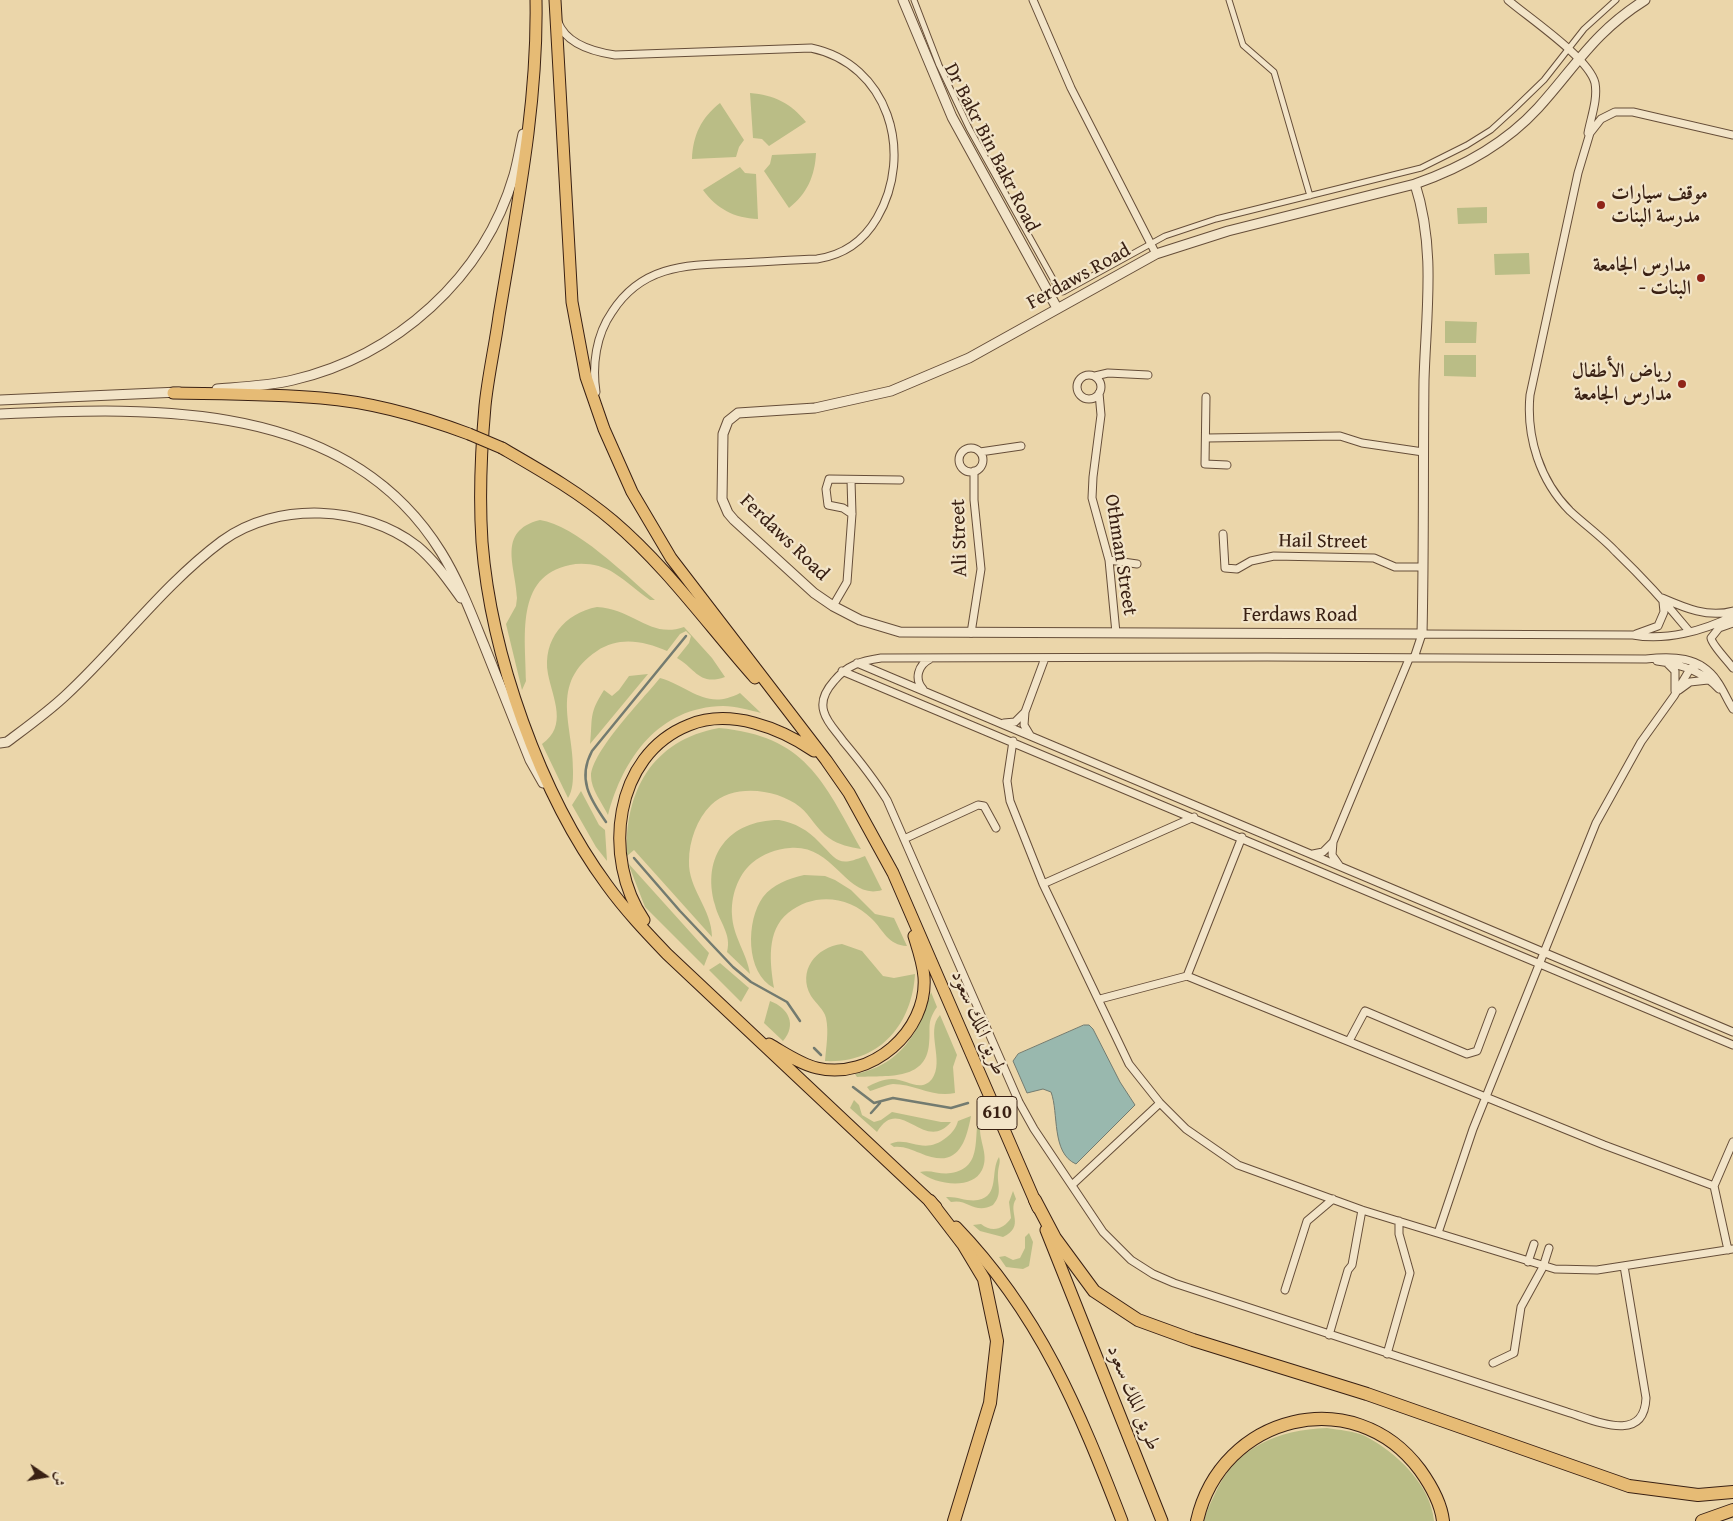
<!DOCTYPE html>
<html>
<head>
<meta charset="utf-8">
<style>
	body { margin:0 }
	#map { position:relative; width:1733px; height:1521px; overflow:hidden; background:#ebd6aa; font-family:"Gentium Book Plus",Amiri,serif }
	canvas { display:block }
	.north { position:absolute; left:20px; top:1451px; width:50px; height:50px; -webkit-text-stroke:4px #f2e4c8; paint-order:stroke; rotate:102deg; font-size:14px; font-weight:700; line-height:20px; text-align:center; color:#392013 }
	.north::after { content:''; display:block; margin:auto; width:18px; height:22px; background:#392013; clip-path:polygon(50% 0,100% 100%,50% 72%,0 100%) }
</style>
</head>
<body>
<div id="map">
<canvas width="1733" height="1521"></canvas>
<div class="north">ش</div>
</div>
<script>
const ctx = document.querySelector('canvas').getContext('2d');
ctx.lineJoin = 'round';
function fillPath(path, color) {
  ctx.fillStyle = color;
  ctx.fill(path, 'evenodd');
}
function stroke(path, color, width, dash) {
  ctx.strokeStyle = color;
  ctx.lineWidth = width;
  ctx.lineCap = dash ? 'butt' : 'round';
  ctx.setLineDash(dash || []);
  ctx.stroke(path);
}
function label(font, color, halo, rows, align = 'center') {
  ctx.font = font + ' "Gentium Book Plus",Amiri,serif';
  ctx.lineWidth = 4.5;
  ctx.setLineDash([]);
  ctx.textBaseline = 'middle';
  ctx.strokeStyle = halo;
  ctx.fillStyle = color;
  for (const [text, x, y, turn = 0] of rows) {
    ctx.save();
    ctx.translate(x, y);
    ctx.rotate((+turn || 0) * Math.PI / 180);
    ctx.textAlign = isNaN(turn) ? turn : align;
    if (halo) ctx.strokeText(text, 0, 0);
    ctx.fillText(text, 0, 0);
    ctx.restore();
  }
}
fillPath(new Path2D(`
	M750,93C774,95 791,103 806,122L769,146L762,139L753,138Z
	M720,103L744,140L739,147L736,157L692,159C693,135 701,118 720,103Z
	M816,153C815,176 807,194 789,208L764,171L770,164L772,155Z
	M740,167L745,173L756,174L758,219C734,218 717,209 703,190Z
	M1487,207V223L1458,224L1457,208Z
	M1529,253L1530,274L1495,275L1494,254Z
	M1445,321L1477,322L1476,343H1445Z
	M1444,355H1476V377L1444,376Z
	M540,520C576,525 626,576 655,600H650C638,592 627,581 614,573C602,565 584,562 570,565C514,576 526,639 526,681L522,690L506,624L516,606L517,598C516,567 496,531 540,520Z
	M597,607C634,609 650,639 684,627L712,658L725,677C699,686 696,669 677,658L689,643L691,636L686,631L680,634L667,651C644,641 619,636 597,651C548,684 574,726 573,771C573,780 573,790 568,798L542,744C568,726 553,699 548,674C542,640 565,613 597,607Z
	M648,674L590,744C593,718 588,715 604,690L612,696L619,690L629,676Z
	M660,678C691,687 706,711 740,693L761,713C749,710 736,706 723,706C659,707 623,758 608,815C602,803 591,789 591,776C592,751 643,699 660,678Z
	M719,728C805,736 823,780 861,849C850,847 839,845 829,838C817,830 811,816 800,807C777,789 734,783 711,805C697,819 689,841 689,861C688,889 712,909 712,937L634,850L627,856C624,792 652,740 719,728Z
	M581,791L599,825L605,830L607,861L596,847L572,805Z
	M779,820C795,823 808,830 819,842C838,861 838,867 865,856L882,890C846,901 835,844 790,848C776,849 763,854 752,863C737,876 731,897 732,915C733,937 747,953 750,974L727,952C732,934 719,922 715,905C701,856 729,820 779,820Z
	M628,863L709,953L704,966L645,907Z
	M804,875L825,876L835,880L851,890L875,914L894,918L907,946C888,945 884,931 872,919C849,896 814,892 788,913C766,931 770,963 774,988C745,973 746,920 763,897C773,884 788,879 804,875Z
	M842,944L862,951L883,976L894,978L915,974C912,1025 879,1064 825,1061C826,1047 829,1032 826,1018C824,1009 816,1004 811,996C797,971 816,947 842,944Z
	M720,963L749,988L741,1002L709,970Z
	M931,992L937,1007C926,1023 931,1027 929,1044C926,1082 885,1075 857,1077L855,1074C899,1066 920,1033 931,992Z
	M770,1001C789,1008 797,1025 783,1041L764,1023Z
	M940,1015L957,1055L953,1067L955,1093C933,1098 915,1084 893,1084C885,1085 877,1089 870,1091L867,1087C875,1083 883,1079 892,1079C906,1079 921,1093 932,1079C945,1061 925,1031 940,1015Z
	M854,1100L859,1105L862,1115L874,1122L881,1120L892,1112L941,1122H951C924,1154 900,1093 877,1132L850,1108Z
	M980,1110C983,1117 980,1122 980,1129C980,1143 989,1156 982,1170C972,1191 934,1184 920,1172C930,1169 940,1175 951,1173C985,1168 972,1133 980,1110Z
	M971,1116C965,1147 956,1169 920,1153C911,1150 904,1146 894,1147L890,1144C909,1135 923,1157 947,1137C953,1132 956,1128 958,1121Z
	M999,1157C1001,1162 998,1167 998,1173C997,1186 1003,1193 993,1205C974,1215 968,1198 951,1202L946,1197C957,1196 967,1202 978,1200C1000,1196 990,1171 999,1157Z
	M1013,1191L1016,1199C1007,1212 1026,1226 1003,1237L980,1231L973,1225L981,1224C992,1233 1004,1229 1011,1218L1009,1202Z
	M1029,1233L1033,1242L1029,1266L1023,1269L1006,1267L999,1257L1005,1256L1013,1260L1020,1258L1025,1248V1237Z
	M1327,1428C1339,1430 1354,1431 1365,1436C1396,1452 1431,1485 1434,1521H1204C1206,1512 1210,1504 1214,1496C1235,1447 1277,1430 1327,1428Z`), '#babd86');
const water = new Path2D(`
	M1084,1025H1089L1093,1029L1120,1082L1135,1105L1076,1164C1051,1153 1059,1113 1051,1092L1043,1089L1027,1093L1013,1061L1018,1054Z`);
fillPath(water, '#99b8ae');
stroke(water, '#737b70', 1);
stroke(new Path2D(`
	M606,822C590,799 577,779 592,751L686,636
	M634,858L680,911L733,967L751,982L787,1002L800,1021
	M814,1048L821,1055
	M853,1087L874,1103L893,1098L951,1108L968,1103
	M871,1113L880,1103`), '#737b70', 2.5);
const pedestrian = new Path2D(`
	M914,0L939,65L969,128L1058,288L1063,292L1165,236L1216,219L1421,168L1467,145L1491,130L1514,109L1544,80L1584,29L1616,0
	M1229,0L1243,45L1274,72L1310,196`);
const minor = new Path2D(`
	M1033,0L1071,88L1156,254
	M1508,0C1529,18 1589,58 1595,83C1598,99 1591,117 1588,133
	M558,22C566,44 595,52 615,55L811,48C888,64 915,153 877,218C863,242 844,255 817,259C790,260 763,262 737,263C686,265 642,265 612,312C596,335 592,365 596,392
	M1077 387a12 12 0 1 1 24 0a12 12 0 1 1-24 0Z
	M1095,376L1108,373L1148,375
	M1099,393L1101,415L1093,477L1092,498L1109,560L1116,633
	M1206,397L1205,464L1227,465
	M1207,438L1340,436L1362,443L1423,452
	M959 460a12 12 0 1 1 24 0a12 12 0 1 1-24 0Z
	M980,452L1021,446
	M852,514L843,508L828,505L826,489L829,479L900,480
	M1223,534L1225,568L1237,569L1251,561L1274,556L1374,558L1395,567H1423
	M1109,560L1137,564
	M1662,598C1685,608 1708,618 1733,611
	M833,606L847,582L852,514L851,480
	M1733,623L1719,628L1711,638C1712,645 1727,660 1733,668
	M1689,631C1666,603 1642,577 1616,552C1602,537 1585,525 1570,511C1540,481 1526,437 1530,395L1578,173L1590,133L1601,119L1615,112H1633L1733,135
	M971,633L981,569L974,500V471
	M1636,634L1658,626L1664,612L1663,602
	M1414,658L1422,634L1633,635C1666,641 1703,631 1733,616
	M1657,661C1680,664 1703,671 1719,689
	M857,663L1733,1032
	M1667,663L1675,671V691
	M842,671L1733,1045
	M923,689C914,679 918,665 930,659
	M1679,690L1690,682L1708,680
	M1025,712L1045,658
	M1004,723L1015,722L1025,712L1024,725L1030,735
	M1013,741L1007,781L1010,801L1043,884L1129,1064L1160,1103L1186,1129L1238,1165L1362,1210L1555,1269L1597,1270L1733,1249
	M904,839L978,805L984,806L996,828
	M1333,842L1409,659
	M1313,854L1323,852L1333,842L1332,855L1339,865
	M1043,884L1194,817
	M1187,976L1242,837
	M1100,999L1187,976L1604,1145L1714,1186
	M1349,1041L1365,1011L1467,1054L1477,1051L1492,1011
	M1072,1185L1160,1103
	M1438,1233L1473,1129L1596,823L1641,742L1674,696L1690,669L1693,666L1700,665
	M1728,1250L1714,1186L1733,1142
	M1528,1262L1534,1244
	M1624,1266L1646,1398C1644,1445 1594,1420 1567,1412L1174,1283L1153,1274L1131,1260L1103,1232L1034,1129L1019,1102L887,800C874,779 859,760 843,741C837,732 827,723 824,712C820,700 826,690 834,681C847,665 861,661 881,658L1267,657L1646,659C1672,656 1700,656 1717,681C1723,689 1727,700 1733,709
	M1285,1290L1307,1221L1333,1199
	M1329,1335L1348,1270L1352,1265L1362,1210
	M1387,1354L1410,1273L1399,1234V1221
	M1493,1363L1514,1353L1521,1307L1543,1267L1549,1248`);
const tertiary = new Path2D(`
	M903,0L952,117L1057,308
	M1415,184L1228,231L1156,254L969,358L891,391L815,408L738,413L728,421L723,434L722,499L728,513L734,520L814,593L833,606L860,620L900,632L1422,634C1424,549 1423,465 1424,380C1426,313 1436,249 1415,184C1461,168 1505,144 1538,108C1576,66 1594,32 1645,0
	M217,389C242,387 268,386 293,380C396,356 484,278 514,175C518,161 520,147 523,134
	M0,400L179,392
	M0,414C156,407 347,400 441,552C459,581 471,613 484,645C499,683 515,722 530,760L543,783
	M0,743L7,742C27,727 48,712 66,695C119,646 163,585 222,541C277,501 364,505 417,546C435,561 448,580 461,598`);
const primary = new Path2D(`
	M536,0C538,106 516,212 499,316C495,346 488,376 485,406C481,451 479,497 482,542C491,655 540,794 607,885C625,910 646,932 667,954L936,1207
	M555,0L572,302L586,377L604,429L632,492L671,558L826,760L849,793L893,873L1038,1208
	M173,393C222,394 272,394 321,398C372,402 421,416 469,434
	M502,448C540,470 579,492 613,521C667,567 708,625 755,678
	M644,920C602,859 613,755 689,725C730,708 780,728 814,751
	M769,1044C785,1053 800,1064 817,1068C871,1081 928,1031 924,977C923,963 918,949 914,936
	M956,1227C1040,1314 1079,1410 1122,1521
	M1046,1230L1162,1521`);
const motorway = new Path2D(`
	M1035,1200L1055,1238L1094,1291L1138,1320L1193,1340L1367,1394L1629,1486L1698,1495L1733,1492
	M930,1201L963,1244L984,1279L997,1341L990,1403L954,1521
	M1197,1521C1221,1415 1354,1381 1420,1470C1430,1484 1441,1503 1443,1521
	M1702,1521L1733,1510`);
stroke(pedestrian, '#664e39', 7);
stroke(minor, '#664e39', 9);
stroke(tertiary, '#664e39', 11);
stroke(primary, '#392013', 13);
stroke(motorway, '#392013', 14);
stroke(pedestrian, '#f2e4c8', 5);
stroke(minor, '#f2e4c8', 7);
stroke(tertiary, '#f2e4c8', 9);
stroke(primary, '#e6bb75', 11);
stroke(motorway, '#e6bb75', 12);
const primaryBridge = new Path2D(`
	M469,434L502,448`);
stroke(primaryBridge, '#392013', 13, []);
stroke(primaryBridge, '#e6bb75', 11);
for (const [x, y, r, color] of [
	[1601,205,5,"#8f2418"],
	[1701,278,5,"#8f2418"],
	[1682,384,5,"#8f2418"]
]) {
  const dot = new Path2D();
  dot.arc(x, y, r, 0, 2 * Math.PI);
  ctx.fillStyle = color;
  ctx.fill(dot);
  stroke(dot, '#f2e4c8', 2);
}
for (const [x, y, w] of [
	[997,1113,40]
]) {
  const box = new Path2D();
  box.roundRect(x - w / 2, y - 16.5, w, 33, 4);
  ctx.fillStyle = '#f2e4c8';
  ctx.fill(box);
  stroke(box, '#392013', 1);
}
label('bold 19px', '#392013', null, [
	["610",997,1113]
]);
label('20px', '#392013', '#f2e4c8', [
	["Dr Bakr Bin Bakr Road",991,148,63],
	["Ferdaws Road",1079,277,-29],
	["Ferdaws Road",784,538,44],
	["Ali Street",960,538,-92],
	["Hail Street",1323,542,1],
	["Othman Street",1120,555,81],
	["Ferdaws Road",1300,616],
	["طريق الملك سعود",978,1023,67],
	["طريق الملك سعود",1133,1398,68]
]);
label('bold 20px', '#392013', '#f2e4c8', [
	["موقف سيارات",1611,194,"left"],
	["مدرسة البنات",1611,217,"left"],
	["مدارس الجامعة",1691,266],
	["- البنات",1691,289],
	["رياض الأطفال",1672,372],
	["مدارس الجامعة",1672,395]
], 'right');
</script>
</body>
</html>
